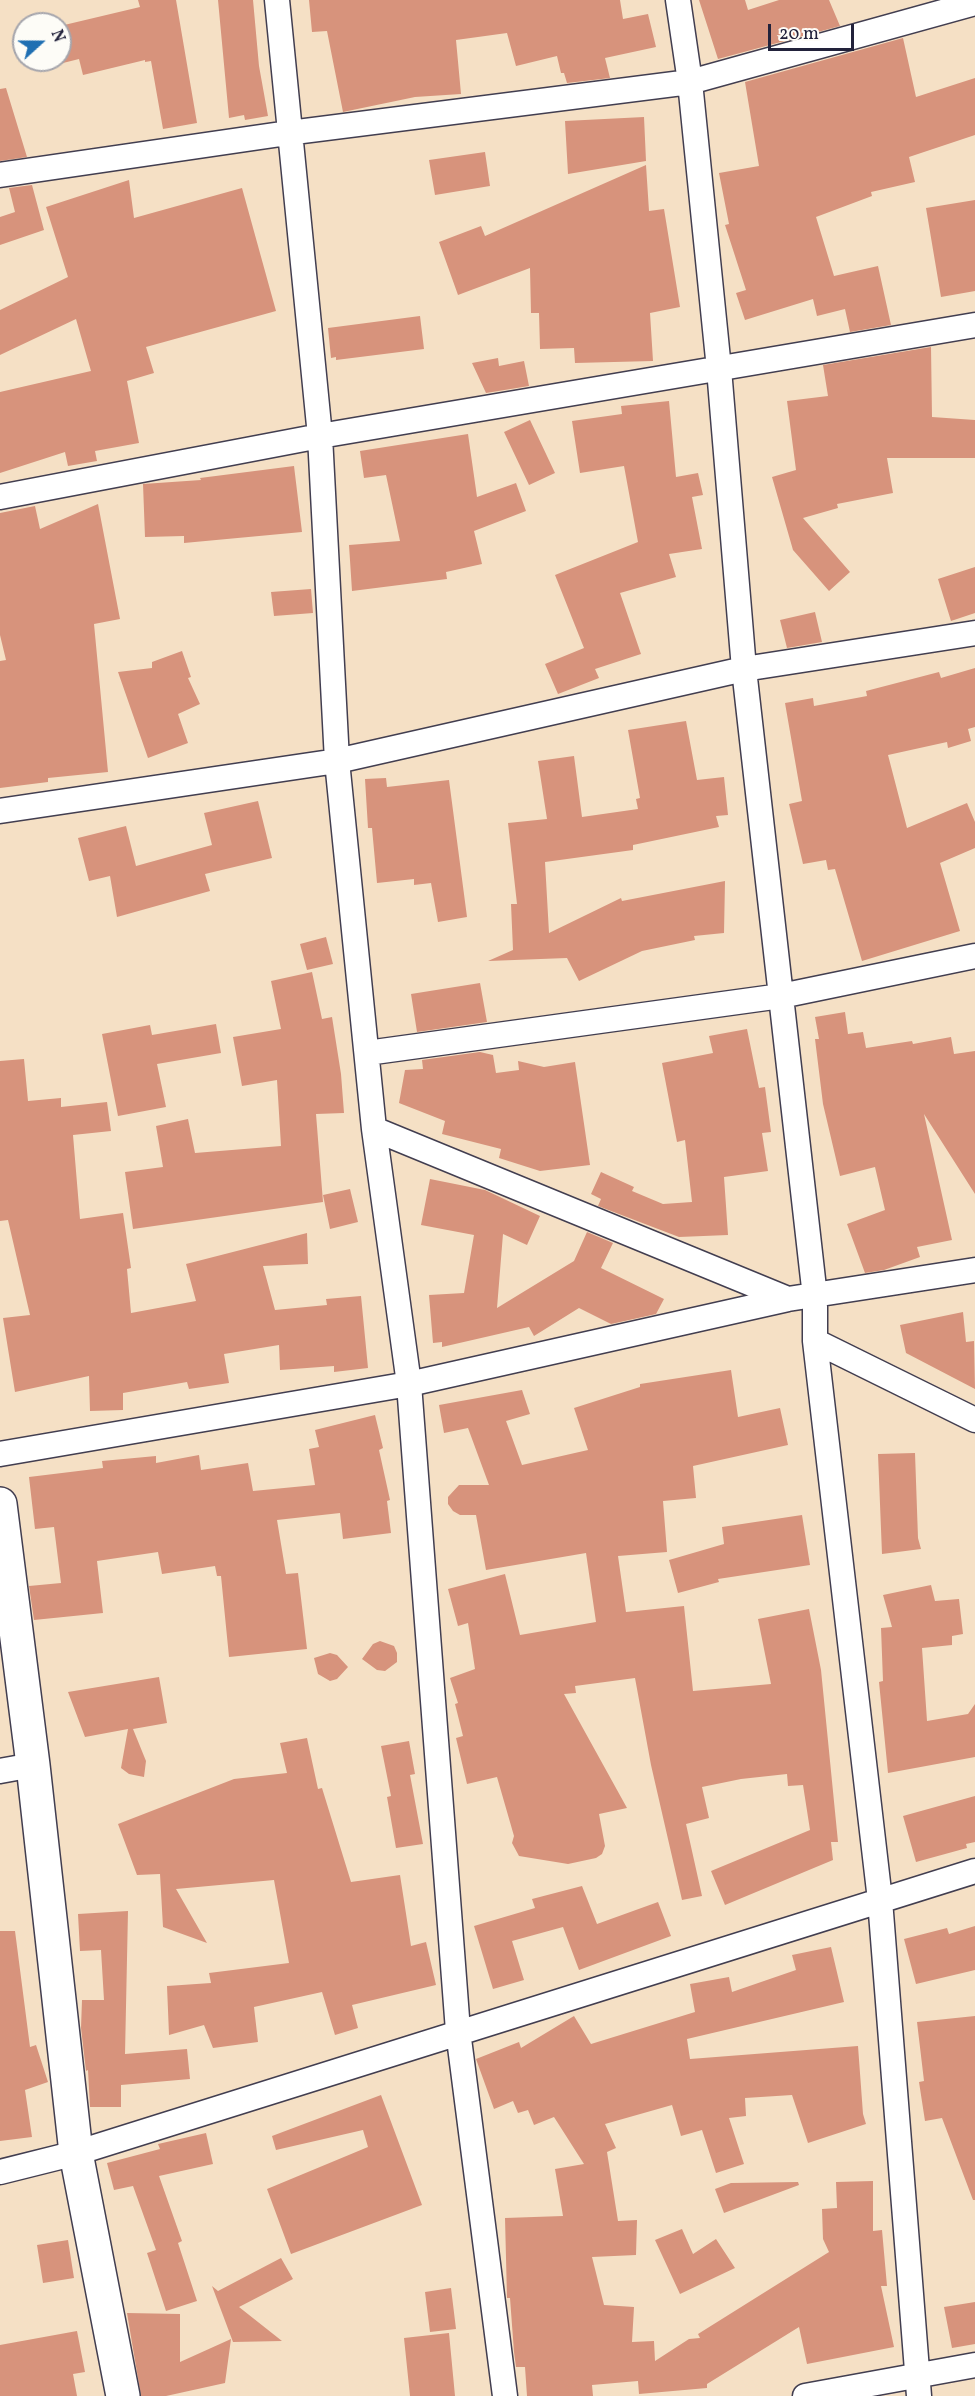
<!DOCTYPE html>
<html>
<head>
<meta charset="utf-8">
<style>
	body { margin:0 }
	#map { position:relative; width:975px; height:2396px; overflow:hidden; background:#f5e0c5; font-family:Vollkorn,serif }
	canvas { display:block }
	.north { position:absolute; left:12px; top:12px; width:60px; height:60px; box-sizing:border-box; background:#fdfcf7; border:2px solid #a5a5ac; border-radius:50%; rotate:69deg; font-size:16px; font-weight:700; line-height:24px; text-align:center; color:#22223b }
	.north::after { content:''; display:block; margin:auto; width:21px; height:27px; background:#1f6fb2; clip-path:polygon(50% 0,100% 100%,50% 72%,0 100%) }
	.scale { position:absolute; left:768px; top:24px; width:86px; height:27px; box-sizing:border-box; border:3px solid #22223b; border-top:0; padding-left:8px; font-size:18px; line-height:21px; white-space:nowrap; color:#22223b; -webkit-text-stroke:4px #fdfcf7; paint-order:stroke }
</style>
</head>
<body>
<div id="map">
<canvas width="975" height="2396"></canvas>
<div class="north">N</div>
<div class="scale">20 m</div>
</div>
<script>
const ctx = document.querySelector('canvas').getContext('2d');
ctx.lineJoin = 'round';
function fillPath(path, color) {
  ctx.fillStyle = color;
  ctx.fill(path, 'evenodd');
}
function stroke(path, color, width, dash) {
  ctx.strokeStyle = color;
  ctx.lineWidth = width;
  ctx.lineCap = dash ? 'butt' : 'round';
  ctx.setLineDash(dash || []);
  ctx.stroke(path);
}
fillPath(new Path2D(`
	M138,0H176L197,123L163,129L151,61L145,62V60L83,75L79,59L59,64L60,26L140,7Z
	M218,0H253L259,66L268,116L245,120L244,115L229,118Z
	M309,0H620L623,19L648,14L656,47L605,58L610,78L567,83L564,73H561L557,56L516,66L507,33L456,40L461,94L415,97L343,112L327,31L312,32Z
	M699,0H745L748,10L779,0H829L840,26L718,59Z
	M903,38L916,97L975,78V135L909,157L915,182L871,192L872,196L816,217L834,276L878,266L891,325L850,332L845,309L817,316L813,299L745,320L736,293L746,290L725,225L729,224L719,173L759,166L745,82Z
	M6,88L27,157L0,161V89Z
	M644,117L646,161L568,174L565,121Z
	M485,152L490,186L435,195L429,160Z
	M646,165L649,211L664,209L680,307L650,313L653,361L575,363L574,348L540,349L539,313H531L530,268L458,295L439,242L481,226L485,236Z
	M129,180L134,218L242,188L276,311L146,347L154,373L127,381L139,443L95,451L97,461L68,466L65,452L0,473V392L91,371L76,319L0,355V310L68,277L46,207Z
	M32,185L44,230L0,245V217L15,212L9,188Z
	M975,200V291L941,297L926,208Z
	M420,316L424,349L336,360V357L331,358L328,328Z
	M931,347L932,417L975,420V458H887L893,493L837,504L838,508L803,518L850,572L829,591L793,550L772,477L796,470L787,401L828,396L823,365Z
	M498,358L499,366L524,361L529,386L486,393L472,363Z
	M669,401L676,477L698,473L703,495L692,497L702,549L669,554L676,577L620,593L641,654L595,669L599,678L558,694L545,664L584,648L555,575L638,542L624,466L580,473L572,421L622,414L621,406Z
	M530,420L555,473L529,485L504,432Z
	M468,434L477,497L516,483L526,511L474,531L482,564L446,572L447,579L352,591L349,545L400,541L386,475L364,478L360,451Z
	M294,466L302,532L184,543V536L145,537L143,484L201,480L200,478Z
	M98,504L120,619L94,624L108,772L48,778V782L0,788V661L6,660L0,635V513L35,506L40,529Z
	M975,567V613L951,621L938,579Z
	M311,589L313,613L274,616L271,592Z
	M815,612L822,642L787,648L780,620Z
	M182,651L191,677L188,678L200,704L178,714L188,743L148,758L118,672L152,668V662Z
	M975,668V727L968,729L971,741L948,748L947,742L888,755L907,828L967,803L975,822V848L940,863L960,931L862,961L835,869L828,870L826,860L803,864L789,804L802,801L785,703L813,698L814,706L867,696L866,691L939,672L941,678Z
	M686,721L697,780L724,777L728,815L716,816L719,827L633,845V850L545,862L549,933L621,898L622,901L725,881L724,933L694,936L695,940L642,951L579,981L567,958L488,961L513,950L511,904H517L508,823L547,819L538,761L574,756L582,817L638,809L636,799L640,798L628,730Z
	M386,778L387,787L449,780L467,917L438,922L431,883L414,885V879L377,883L372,828H368L365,779Z
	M258,801L272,858L205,874L210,891L117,917L110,876L89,881L78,838L126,826L136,866L212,845L204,813Z
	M326,937L333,964L307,970L300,944Z
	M312,972L322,1019L332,1017L341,1074L344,1113L316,1114L323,1202L133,1229L125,1172L163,1167L156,1126L188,1119L195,1153L281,1146L277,1080L242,1086L233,1037L281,1029L271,981Z
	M480,983L487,1022L417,1032L411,994Z
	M845,1012L848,1034L863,1032L866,1048L912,1041L913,1044L951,1037L954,1054L975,1051V1194L924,1114L952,1240L917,1247L920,1257L884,1270L865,1273L847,1224L885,1210L875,1167L840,1176L823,1104L815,1039H819L815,1017Z
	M216,1024L221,1053L157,1064L166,1107L118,1116L102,1034L150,1025L152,1035Z
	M747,1029L759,1088L765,1087L771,1132L762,1133L768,1171L724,1177L728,1235L679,1237L598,1206L601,1199L591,1194L601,1172L634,1187L632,1191L663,1204L692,1202L685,1140L677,1142L662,1063L713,1053L709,1036Z
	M480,1052L493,1055L496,1073L519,1070L518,1061L544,1067L575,1062L590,1165L540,1171L499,1158L501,1149L442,1134L445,1121L399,1103L405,1070L423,1069L422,1060Z
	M24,1059L28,1101L61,1098V1107L107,1102L111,1131L73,1135L80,1219L123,1213L131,1268L127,1269L131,1313L196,1301L186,1264L307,1233L308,1264L263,1266L275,1310L327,1305L326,1299L361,1296L368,1368L334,1372V1366L280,1370L279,1345L224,1354L229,1383L189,1389L187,1382L123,1393V1410L90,1411L89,1376L15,1392L3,1318L30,1315L8,1220L0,1221V1061Z
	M430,1179L485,1190L540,1216L527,1245L503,1234L497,1308L574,1261L587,1232L613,1243L601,1268L664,1299L656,1314L611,1324L579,1308L534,1336L529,1327L442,1347V1342L433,1343L429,1295L464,1293L474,1235L421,1225Z
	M350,1189L358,1222L330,1229L323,1195Z
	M963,1312L966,1342L974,1341L975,1389L906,1353L900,1325Z
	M731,1370L738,1417L780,1408L788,1445L693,1466L696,1498L663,1501L667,1552L618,1556L626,1612L684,1606L693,1691L771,1684L758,1619L809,1609L821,1670L838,1842H831L833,1860L725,1905L711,1871L810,1830L803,1785L788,1786L787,1774L741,1779L702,1787L709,1818L686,1824L702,1896L682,1900L651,1765L635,1678L575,1686L576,1693L564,1694L627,1808L599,1814L605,1846L602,1854L596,1858L568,1864L519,1856L512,1843L514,1836L497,1777L467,1784L456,1738L463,1736L455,1704L458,1703L450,1678L475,1669L468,1623L458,1626L448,1589L505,1574L520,1635L596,1622L586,1553L486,1570L476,1515H460L453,1511L448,1504V1497L459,1485H489L468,1428L444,1433L439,1405L522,1390L530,1414L506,1421L522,1465L588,1450L574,1408L640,1387V1384Z
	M375,1415L383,1448L379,1450L390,1500L387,1501L391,1533L343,1539L340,1513L277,1520L286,1574L298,1573L307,1649L229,1657L221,1576H217L215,1566L162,1574L158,1552L97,1561L103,1613L34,1620L29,1586L61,1583L54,1527L35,1529L29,1477L103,1468L102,1461L156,1456V1463L199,1455L201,1470L248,1463L253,1491L315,1485L309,1449L319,1447L315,1430Z
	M915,1453L918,1538L921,1549L882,1554L878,1454Z
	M802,1515L810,1565L718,1579L719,1582L678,1593L669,1560L724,1544L722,1527Z
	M931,1585L935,1601L959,1599L963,1634L952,1636V1645L922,1648L927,1721L968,1714L975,1704V1757L888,1773L879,1682L883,1681L881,1628L892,1627L883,1595Z
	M380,1641L394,1646L397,1653V1662L385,1671L377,1670L362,1659L373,1644Z
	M330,1653L337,1655L348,1667L337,1679L330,1681L318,1674L314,1658Z
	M159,1677L167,1723L133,1729L146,1761L144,1777L129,1774L121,1768L128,1729L85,1737L68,1692Z
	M307,1738L318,1789L322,1788L351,1882L400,1875L411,1946L426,1942L436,1985L352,2005L358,2028L335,2035L322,1992L254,2007L258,2042L213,2048L204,2025L169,2035L167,1986L211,1983L209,1973L289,1963L274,1880L176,1889L207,1943L163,1927L160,1874L137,1875L118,1824L234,1779L287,1773L280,1743Z
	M409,1741L415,1774L410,1775L423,1844L396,1848L387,1797L391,1796L381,1746Z
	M975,1796V1842L966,1844L967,1848L916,1862L903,1816Z
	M582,1886L597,1924L658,1902L671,1936L579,1970L563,1927L512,1941L524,1980L493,1989L474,1926L535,1908L532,1899Z
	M128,1911L125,2054L187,2049L190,2079L121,2085V2107H90L88,2070L86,2071L81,2028L82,2000H104L101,1950L80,1951L78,1914Z
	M975,1926V1970L916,1984L904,1939L947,1928L949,1934Z
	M0,1931H15L30,2047L36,2045L48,2082L25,2090L32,2137L0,2141Z
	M831,1947L844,2002L687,2039L690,2059L858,2046L863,2114L866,2124L808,2143L792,2095L745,2098L746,2116L729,2118L744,2164L716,2173L702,2130L681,2136L672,2105L605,2124L616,2148L607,2152L618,2221L637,2220L636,2255L592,2257L604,2305L634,2307L632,2342L654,2341L655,2361L689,2339L700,2338L698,2334L829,2252L823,2239L822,2209L837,2208L836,2182L873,2181V2231L882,2230L887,2286H881L894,2347L807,2364L799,2327L707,2384V2388L639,2394L638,2381L592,2385L593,2396H527L525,2367H516L514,2352L510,2298H507L505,2218L563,2216L555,2169L584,2164L554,2117L534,2125L528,2110L518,2113L513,2101L494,2109L476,2059L519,2042L521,2048L574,2016L591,2044L695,2012L690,1984L729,1977L732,1992L796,1970L792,1955Z
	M975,2016V2200H973L942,2118L925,2121L919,2082L924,2081L917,2022Z
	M381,2095L422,2205L291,2254L267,2189L368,2147L363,2130L276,2150L272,2136Z
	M206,2133L213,2164L159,2176L182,2241L178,2243L197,2301L166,2311L147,2253L156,2250L133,2186L114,2190L107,2163L160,2149L158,2144Z
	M798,2182L799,2185L724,2213L715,2189L731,2183Z
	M682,2229L693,2254L716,2239L735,2268L680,2294L655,2240Z
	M68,2240L74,2278L43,2283L37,2245Z
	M281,2258L293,2279L239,2307L282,2341L233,2342L212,2286L218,2291Z
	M451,2288L456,2329L430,2332L425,2292Z
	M975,2302V2344L952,2348L944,2307Z
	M127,2313L180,2314V2362L231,2339L225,2383L166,2396H141Z
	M77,2331L85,2372L73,2374L77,2396H0V2345Z
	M449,2333L455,2396H410L404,2338Z`), '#d7937c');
const street = new Path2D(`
	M277,0L320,436L337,761L374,1129L409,1384L458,2031L505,2396
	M678,0L690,82L719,369L744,669L815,1297V1341L880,1900L919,2396
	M0,175L288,133L690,82L975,3
	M0,497L320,436L975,325
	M0,811L337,761L744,669L975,633
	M367,1053L781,996L975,956
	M374,1129L788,1299
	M815,1341L975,1420
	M0,1454L409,1384L788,1299L975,1270
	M0,1771L33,1765
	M0,2172L76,2153L975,1871
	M805,2396L975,2365`);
const secondary = new Path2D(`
	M0,1504L33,1765L76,2153L123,2396`);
stroke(street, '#423e50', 27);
stroke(secondary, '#423e50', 36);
stroke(street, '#fff', 24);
stroke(secondary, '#fff', 33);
</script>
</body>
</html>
